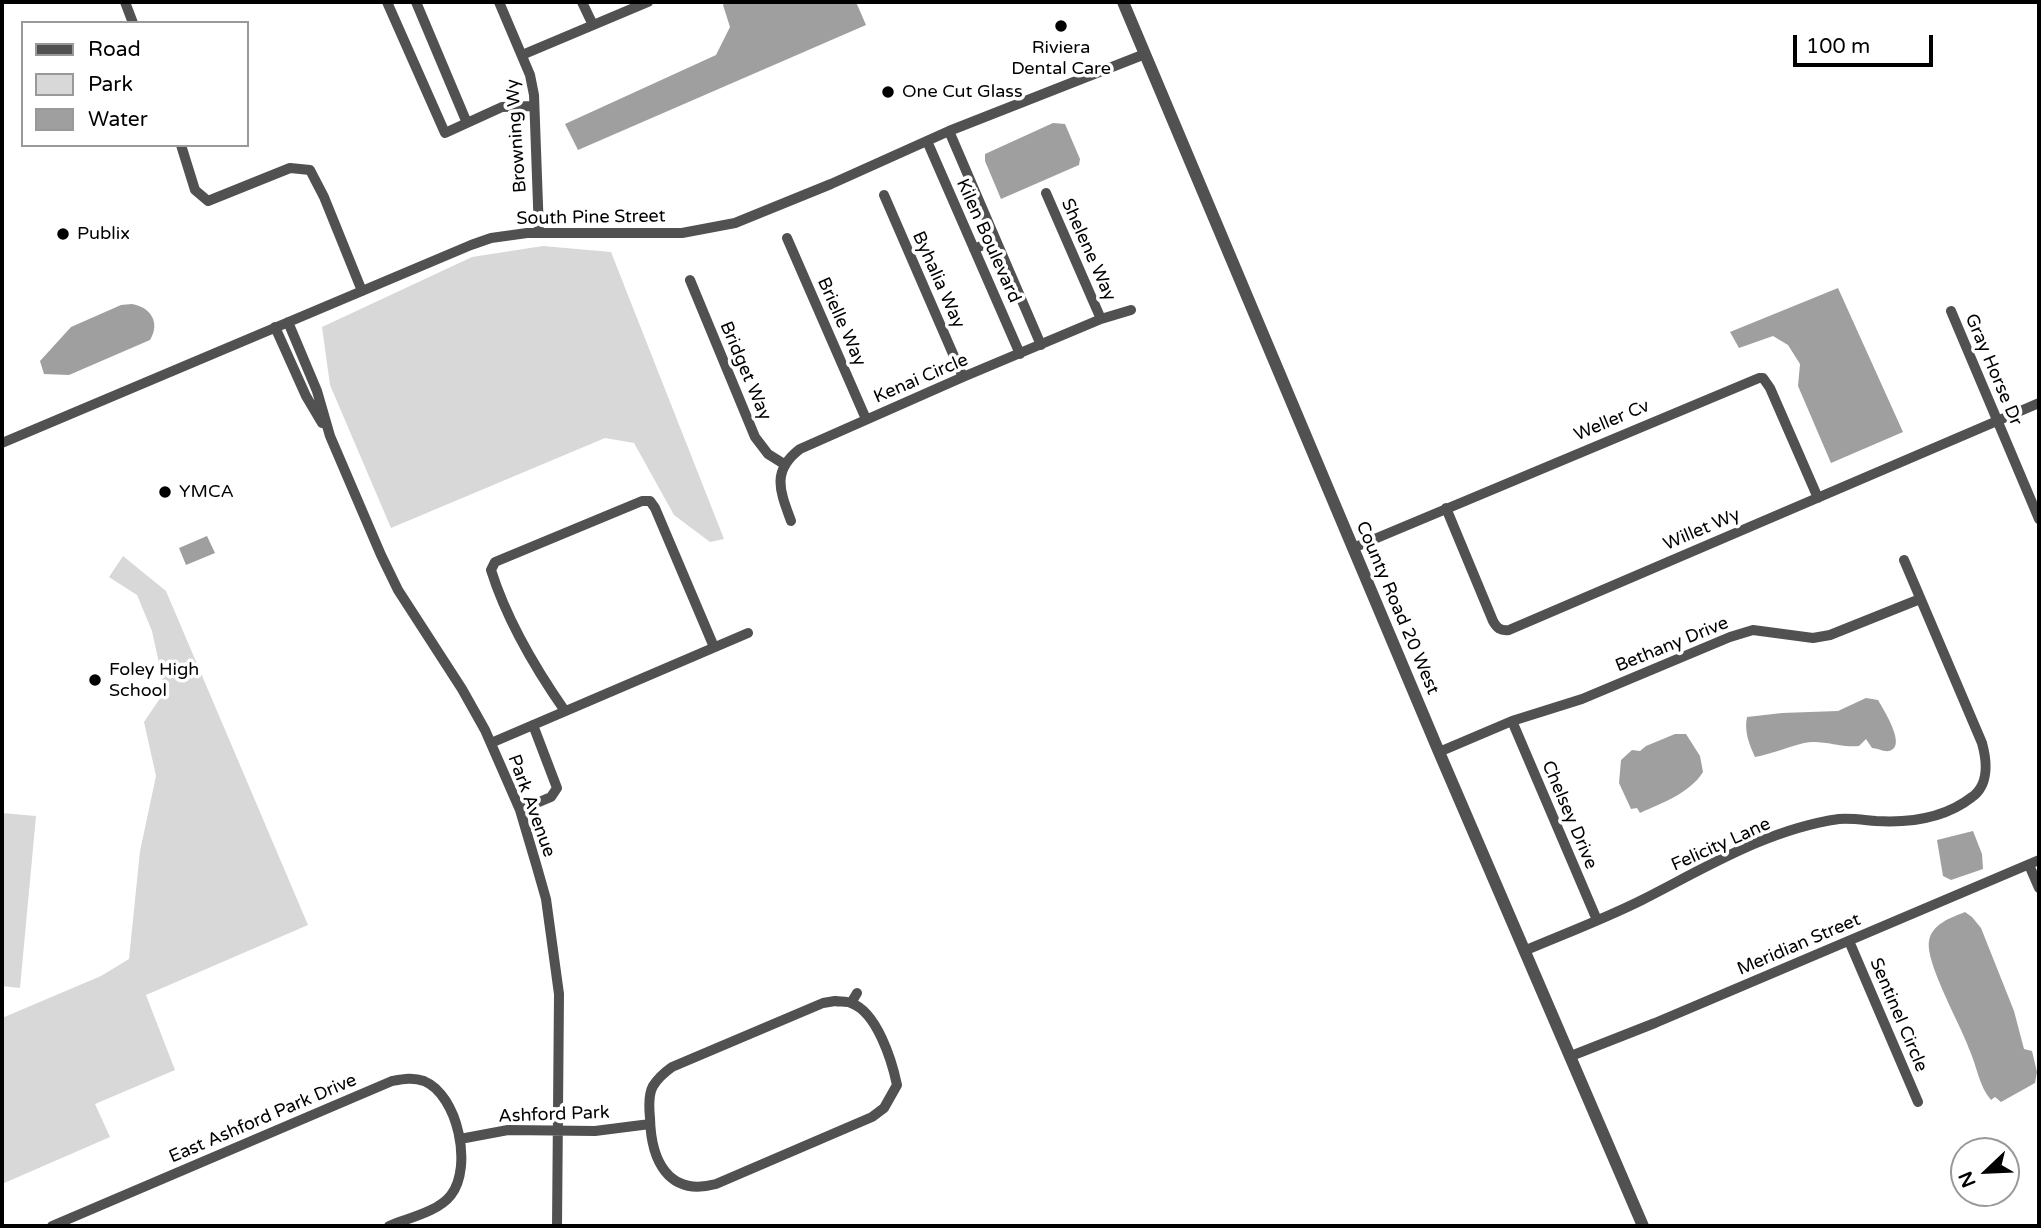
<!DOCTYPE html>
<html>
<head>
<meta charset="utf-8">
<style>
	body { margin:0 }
	#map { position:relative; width:2041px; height:1228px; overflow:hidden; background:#fff; font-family:"Varela Round",sans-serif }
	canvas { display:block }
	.frame { position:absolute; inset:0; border:4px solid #000; pointer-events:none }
	.legend { position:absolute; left:21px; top:21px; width:228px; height:126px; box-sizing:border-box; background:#fff; border:2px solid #999; margin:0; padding:9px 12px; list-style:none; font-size:21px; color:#000 }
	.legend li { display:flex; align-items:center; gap:14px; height:35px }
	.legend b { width:35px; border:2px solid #999 }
	.north { position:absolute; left:1950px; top:1137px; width:70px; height:70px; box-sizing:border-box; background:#fff; border:2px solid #999; border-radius:50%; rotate:247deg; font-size:19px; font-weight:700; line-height:28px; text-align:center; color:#000 }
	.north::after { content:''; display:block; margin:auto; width:24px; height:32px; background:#000; clip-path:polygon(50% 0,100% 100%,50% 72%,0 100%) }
	.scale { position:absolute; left:1793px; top:35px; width:140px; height:32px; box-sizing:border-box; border:4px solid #000; border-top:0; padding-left:9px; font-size:21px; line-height:24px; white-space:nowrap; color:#000; -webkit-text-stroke:5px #fff; paint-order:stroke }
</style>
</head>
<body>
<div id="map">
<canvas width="2041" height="1228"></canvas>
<div class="frame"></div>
<ul class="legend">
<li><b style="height:9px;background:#515151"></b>Road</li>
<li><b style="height:19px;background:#d8d8d8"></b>Park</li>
<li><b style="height:19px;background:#9f9f9f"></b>Water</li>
</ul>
<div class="north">N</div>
<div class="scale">100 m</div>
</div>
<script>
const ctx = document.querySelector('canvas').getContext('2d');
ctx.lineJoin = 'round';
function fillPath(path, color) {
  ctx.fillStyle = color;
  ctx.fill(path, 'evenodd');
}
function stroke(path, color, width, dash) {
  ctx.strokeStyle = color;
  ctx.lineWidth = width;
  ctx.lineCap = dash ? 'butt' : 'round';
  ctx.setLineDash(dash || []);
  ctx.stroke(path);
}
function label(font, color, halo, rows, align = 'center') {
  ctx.font = font + ' "Varela Round",sans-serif';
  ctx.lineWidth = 7;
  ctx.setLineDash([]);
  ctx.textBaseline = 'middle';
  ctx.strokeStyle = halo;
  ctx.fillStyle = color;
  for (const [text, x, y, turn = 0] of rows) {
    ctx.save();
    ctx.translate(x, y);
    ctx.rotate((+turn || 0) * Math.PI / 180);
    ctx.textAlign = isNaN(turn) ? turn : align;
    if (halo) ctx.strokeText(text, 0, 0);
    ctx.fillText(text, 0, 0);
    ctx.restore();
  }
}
fillPath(new Path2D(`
	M543,246L611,252L724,539L710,542L674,515L634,443L605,438L391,528L330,385L322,327L472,257Z
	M123,556L166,591L308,925L146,995L175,1070L95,1104L110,1137L2,1184V1018L101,976L129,959L140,851L156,776L144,722L165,691L152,631L137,595L109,577Z
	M2,813L36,816L20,988L2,986Z`), '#d8d8d8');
fillPath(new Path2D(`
	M725,2H856L866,25L578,150L565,124L716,55L730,27L723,5Z
	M1053,123L1065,124L1080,159L1079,165L1001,199L985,161V154Z
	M1838,288L1903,432L1831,463L1798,386L1800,364L1788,345L1773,336L1739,348L1730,332Z
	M132,304C150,307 161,322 150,340L69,375L44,374L40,361L71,327L121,305Z
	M207,536L215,553L186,565L179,548Z
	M1866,698L1878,700C1883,709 1908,747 1889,751C1884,752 1877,748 1872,748L1866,739L1859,746C1841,748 1821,739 1804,743C1787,747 1772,754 1755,757C1749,744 1744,731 1747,717L1782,713L1838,711Z
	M1675,734H1686L1700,756L1703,772C1690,793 1662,803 1640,813L1637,808L1631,809L1619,783L1621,760L1632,750L1640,751L1646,746Z
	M1973,831L1982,854L1983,869L1951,880L1943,876L1937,840Z
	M1965,912L1972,917L1981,928L2014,1011L2024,1049L2032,1051L2037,1072L2035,1083L2001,1102L1995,1097L1991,1100C1979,1086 1977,1067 1970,1051C1962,1027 1925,963 1929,941C1932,924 1950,918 1965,912Z`), '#9f9f9f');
stroke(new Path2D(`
	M125,2L133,23
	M387,2L445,133L502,107L534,106
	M416,2L467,123
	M499,2L530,75L534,95L539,232
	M582,2L593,25
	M522,55L648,2
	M949,131L1041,345
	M927,141L1020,354
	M181,145L195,190L208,201L290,168L310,170L324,197L362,291
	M1046,193L1101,319
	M884,195L963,377
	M787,238L866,419
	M974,249L995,240
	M690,280L755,437L768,454L784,464
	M1951,311L2039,519
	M288,322L317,391L330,436L381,555L398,590L462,689L485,730L520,810L536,864L546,899L559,994L557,1226
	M275,327L306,396L322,423
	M2,443L471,245L491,238L527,233H682L735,223L831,184L949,131L1145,54
	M1446,508L1493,621C1497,628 1500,631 1509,630L2039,403
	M791,521C780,491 771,471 800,449L963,377L1101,319L1131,310
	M1353,548L1759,378H1763L1770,388L1818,498
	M565,711C535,668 507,621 491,570L495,562L642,501H650L655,508L714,647
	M1512,721L1597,920
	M491,743L748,633
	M1439,752L1512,721L1582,699L1730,637L1753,630L1813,638L1830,635L1920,599
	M520,810L551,797L557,788L533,725
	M2029,865L2039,888
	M1849,941L1918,1102
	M1524,951C1564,934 1604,919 1642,900C1705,868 1768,829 1839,819C1851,818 1864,820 1876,821C1910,823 1944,819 1972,797C1989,785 1987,761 1982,743L1904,560
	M835,1001C840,1002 847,1001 851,1003C877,1012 892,1061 897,1085L884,1108L872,1117L716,1184C668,1197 651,1160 650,1118C649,1108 648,1095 653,1086C658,1078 665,1072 672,1067L823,1003Z
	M851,1003L857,993
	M1571,1056L1655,1023L2039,860
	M460,1139L508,1130L595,1131L650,1124
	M52,1226L392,1081C403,1079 413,1077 424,1081C458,1095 473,1167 451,1195C438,1212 408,1218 389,1226`), '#515151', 10);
stroke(new Path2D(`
	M1123,2L1439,752L1643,1226`), '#515151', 12);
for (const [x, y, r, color] of [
	[1061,26,7,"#000"],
	[888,92,7,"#000"],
	[63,234,7,"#000"],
	[165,492,7,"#000"],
	[95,680,7,"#000"]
]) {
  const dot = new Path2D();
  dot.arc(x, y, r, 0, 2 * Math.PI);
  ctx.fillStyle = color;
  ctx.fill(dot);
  stroke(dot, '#fff', 2.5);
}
label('18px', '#000', '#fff', [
	["Riviera",1061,48,"center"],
	["Dental Care",1061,69,"center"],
	["One Cut Glass",902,92],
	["Publix",77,234],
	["YMCA",179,492],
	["Foley High",109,670],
	["School",109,691]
], 'left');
label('18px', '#000', '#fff', [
	["Browning Wy",517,136,-94],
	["South Pine Street",591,218,-1],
	["Kilen Boulevard",988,241,66],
	["Shelene Way",1088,250,66],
	["Byhalia Way",938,280,66],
	["Brielle Way",841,322,66],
	["Gray Horse Dr",1993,370,67],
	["Bridget Way",745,371,67],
	["Kenai Circle",921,379,-23],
	["Weller Cv",1612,421,-23],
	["Willet Wy",1702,530,-23],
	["County Road 20 West",1397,608,67],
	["Bethany Drive",1672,645,-22],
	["Park Avenue",531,806,70],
	["Chelsey Drive",1569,815,67],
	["Felicity Lane",1721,845,-24],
	["Meridian Street",1799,945,-23],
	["Sentinel Circle",1898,1015,67],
	["Ashford Park",554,1115,-2],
	["East Ashford Park Drive",263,1119,-23]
]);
</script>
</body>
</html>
